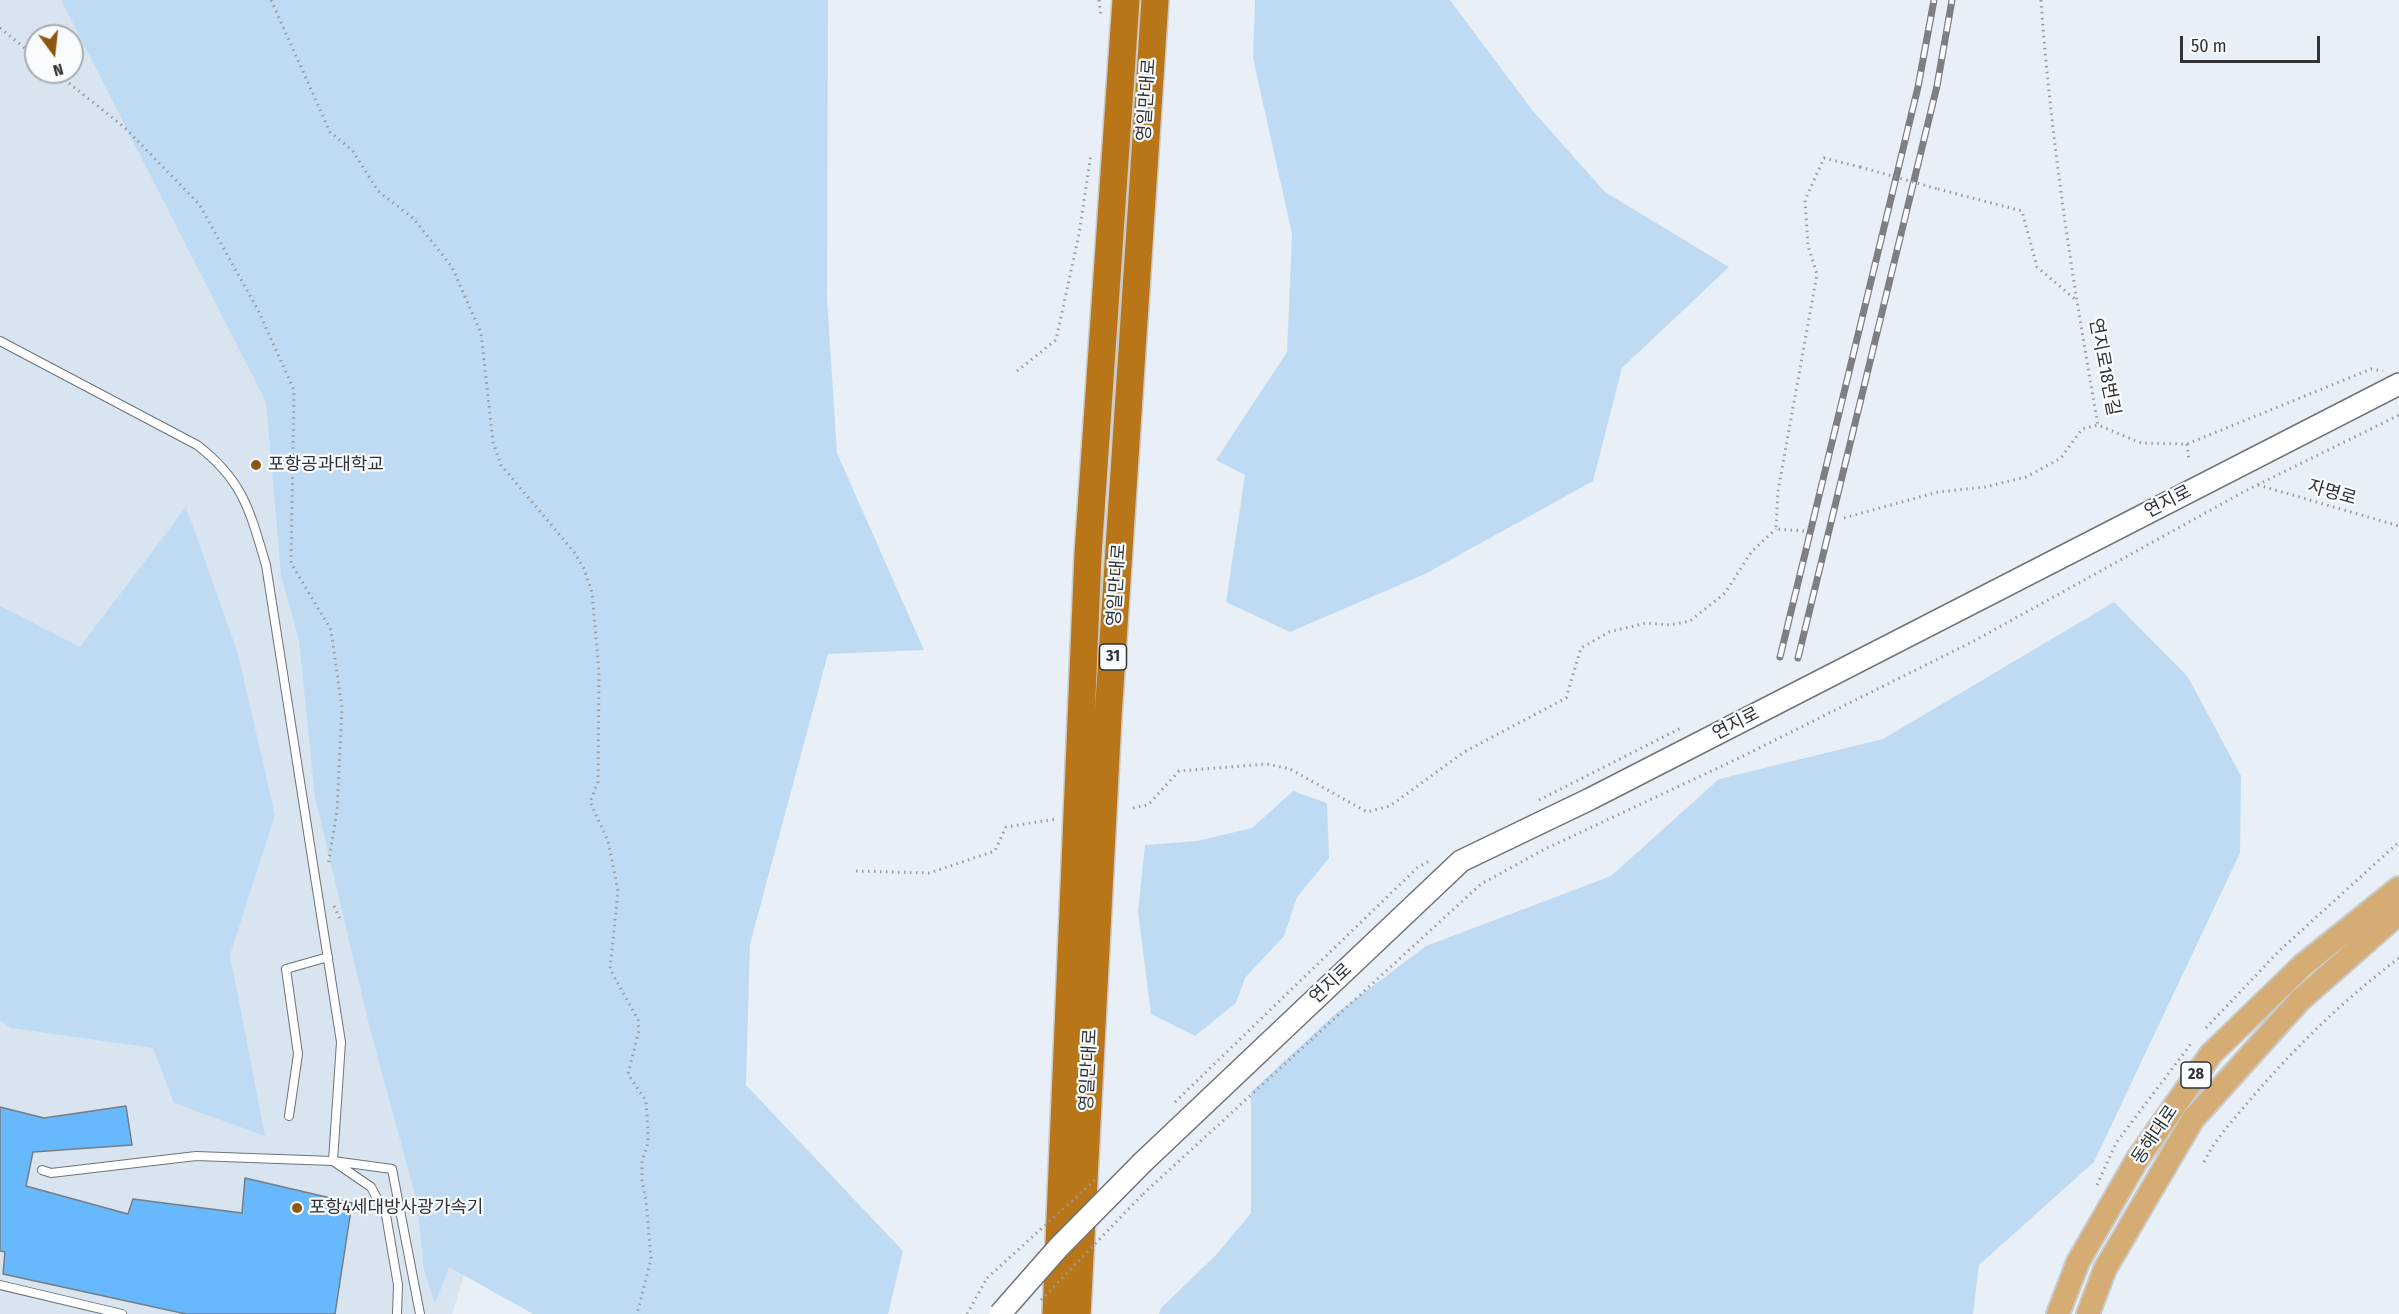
<!DOCTYPE html>
<html>
<head>
<meta charset="utf-8">
<style>
	body { margin:0 }
	#map { position:relative; width:2399px; height:1314px; overflow:hidden; background:#e9eff6; font-family:"Fira Sans Condensed",sans-serif }
	canvas { display:block }
	.north { position:absolute; left:24px; top:24px; width:60px; height:60px; box-sizing:border-box; background:#f9fcff; border:2px solid #a9acaf; border-radius:50%; rotate:165deg; font-size:16px; font-weight:700; line-height:24px; text-align:center; color:#313336 }
	.north::after { content:''; display:block; margin:auto; width:21px; height:27px; background:#8f5610; clip-path:polygon(50% 0,100% 100%,50% 72%,0 100%) }
	.scale { position:absolute; left:2180px; top:36px; width:140px; height:27px; box-sizing:border-box; border:3px solid #313336; border-top:0; padding-left:8px; font-size:18px; line-height:21px; white-space:nowrap; color:#313336; -webkit-text-stroke:4px #f9fcff; paint-order:stroke }
</style>
</head>
<body>
<div id="map">
<canvas width="2399" height="1314"></canvas>
<div class="north">N</div>
<div class="scale">50 m</div>
</div>
<script>
const ctx = document.querySelector('canvas').getContext('2d');
ctx.lineJoin = 'round';
function fillPath(path, color) {
  ctx.fillStyle = color;
  ctx.fill(path, 'evenodd');
}
function stroke(path, color, width, dash) {
  ctx.strokeStyle = color;
  ctx.lineWidth = width;
  ctx.lineCap = dash ? 'butt' : 'round';
  ctx.setLineDash(dash || []);
  ctx.stroke(path);
}
function label(font, color, halo, rows, align = 'center') {
  ctx.font = font + ' "Fira Sans Condensed","Noto Sans KR",sans-serif';
  ctx.lineWidth = 4.5;
  ctx.setLineDash([]);
  ctx.textBaseline = 'middle';
  ctx.strokeStyle = halo;
  ctx.fillStyle = color;
  for (const [text, x, y, turn = 0] of rows) {
    ctx.save();
    ctx.translate(x, y);
    ctx.rotate((+turn || 0) * Math.PI / 180);
    ctx.textAlign = isNaN(turn) ? turn : align;
    if (halo) ctx.strokeText(text, 0, 0);
    ctx.fillText(text, 0, 0);
    ctx.restore();
  }
}
fillPath(new Path2D(`
	M0,0H416L592,858L452,1314H0ZM36,36H72V72H36Z`), '#d8e4f0');
fillPath(new Path2D(`
	M61,0H828L827,298L837,453L924,650L828,654L750,944L746,1085L903,1251L888,1314H533L449,1267L435,1304L424,1270L417,1202L370,1029L315,797L299,640L281,575L266,402Z
	M1255,0H1450L1533,111L1605,192L1729,267L1622,368L1593,481L1425,574L1290,632L1226,602L1245,475L1216,460L1287,352L1292,234L1253,58Z
	M186,507L238,654L275,815L230,955L265,1136L174,1103L153,1048L11,1028L0,1020V606L80,647Z
	M2114,602L2188,677L2241,776L2240,853L2094,1162L1979,1265L1973,1314H1159L1161,1308L1216,1255L1251,1213V1092L1334,1015L1426,946L1611,876L1719,779L1883,739Z
	M1293,791L1327,803L1329,858L1297,897L1284,936L1245,978L1236,1003L1195,1036L1151,1014L1138,912L1145,845L1197,841L1252,828Z`), '#bfdbf4');
const building = new Path2D(`
	M126,1106L132,1145L33,1152L26,1186L128,1214L133,1199L242,1213L245,1178L352,1203L335,1314H186L3,1274L5,1252L0,1251V1107L44,1118Z`);
fillPath(building, '#67b8fd');
stroke(building, '#777d83', 1.5);
const lane = new Path2D(`
	M0,341L197,445C244,481 250,512 266,565L341,1042L333,1161L392,1169L420,1314
	M289,1116L298,1054L286,969L328,957
	M42,1170L51,1173L196,1156L333,1161L371,1187L386,1215L398,1285L397,1314
	M0,1285L122,1314`);
const secondary = new Path2D(`
	M1143,1162L1461,861L1590,799L2399,384`);
const primary = new Path2D(`
	M2058,1314L2078,1262L2137,1160L2211,1054L2303,965L2399,888
	M2088,1314L2105,1269L2193,1119L2300,1000L2399,913`);
const highway = new Path2D(`
	M1056,1314L1088,554L1126,0
	M1077,1314L1108,717L1155,0`);
stroke(lane, '#6d7378', 10);
stroke(secondary, '#6d7378', 24);
stroke(primary, '#c9cacb', 26);
stroke(highway, '#c9cacb', 30);
stroke(new Path2D(`
	M271,0L330,132L352,150L378,191L414,219L452,267L481,333L493,442L501,465L574,552L584,569L592,592L599,672L598,782L590,802L608,841L618,891L610,969L638,1020L639,1031L628,1074L646,1101L648,1132V1143L642,1161V1181L646,1200L651,1259L637,1314
	M1099,0L1101,16
	M2041,0C2051,143 2073,284 2098,425L2141,443L2187,444L2371,369L2383,371
	M0,28L36,57
	M55,72L124,127L199,204L258,310L294,390L291,563L331,630L342,708L337,811L328,866
	M1938,189L2022,211L2037,267L2076,300
	M1017,371L1056,340L1079,234L1091,154
	M2187,444L2189,461
	M2258,485L2399,526
	M1844,518L1938,492L1985,487L2026,477L2061,458L2082,429L2098,425
	M1804,531L1776,529L1778,491L1817,274L1808,246L1805,200L1824,158L1860,167
	M1539,800L1681,728
	M1133,808L1148,805L1179,771L1267,764L1290,769L1367,812L1390,806L1464,752L1566,698L1581,648L1609,632L1646,623L1670,625L1690,621L1725,593L1752,551L1776,529
	M856,871L929,873L995,851L1006,827L1056,819
	M334,906L341,921
	M2206,1028L2279,951L2399,842
	M1175,1102L1417,868L1431,860
	M2204,1162C2214,1141 2229,1125 2244,1107C2290,1052 2342,1001 2399,958
	M2097,1185L2116,1143L2193,1041
	M1143,1194L1481,884L1545,849L1737,759L1974,641L2245,491L2399,415
	M967,1314L987,1278`), '#989ca1', 3, [1.5, 4.5]);
stroke(lane, '#fff', 8);
stroke(secondary, '#fff', 21);
stroke(primary, '#d5ad74', 22);
stroke(highway, '#b97618', 27);
const rail = new Path2D(`
	M1780,657L1918,87L1934,0
	M1798,658L1937,86L1952,0`);
stroke(rail, '#7c8085', 7);
stroke(rail, '#f9fcff', 4.5, [14]);
const secondaryBridge = new Path2D(`
	M1000,1314L1058,1248L1143,1162`);
stroke(secondaryBridge, '#6d7378', 24, []);
stroke(new Path2D(`
	M1860,167L1938,189
	M987,1278L1095,1180
	M1041,1300L1143,1194`), '#989ca1', 3, [1.5, 4.5]);
stroke(secondaryBridge, '#fff', 21);
for (const [x, y, r, color] of [
	[256,465,6,"#8f5610"],
	[297,1208,6,"#8f5610"]
]) {
  const dot = new Path2D();
  dot.arc(x, y, r, 0, 2 * Math.PI);
  ctx.fillStyle = color;
  ctx.fill(dot);
  stroke(dot, '#f9fcff', 2);
}
for (const [x, y, w] of [
	[1113,657,27],
	[2196,1075,30]
]) {
  const box = new Path2D();
  box.roundRect(x - w / 2, y - 13, w, 26, 4.5);
  ctx.fillStyle = '#f9fcff';
  ctx.fill(box);
  stroke(box, '#313336', 1.5);
}
label('bold 16px', '#313336', null, [
	["31",1113,657],
	["28",2196,1075]
]);
label('18px', '#313336', '#f9fcff', [
	["영일만대로",1147,100,-86],
	["연지로18번길",2104,367,79],
	["자명로",2332,493,16],
	["연지로",2168,502,-27],
	["영일만대로",1117,585,-86],
	["연지로",1736,724,-27],
	["연지로",1331,984,-43],
	["영일만대로",1089,1070,-87],
	["동해대로",2155,1135,-56]
]);
label('18px', '#313336', '#f9fcff', [
	["포항공과대학교",268,465],
	["포항4세대방사광가속기",309,1208]
], 'left');
</script>
</body>
</html>
